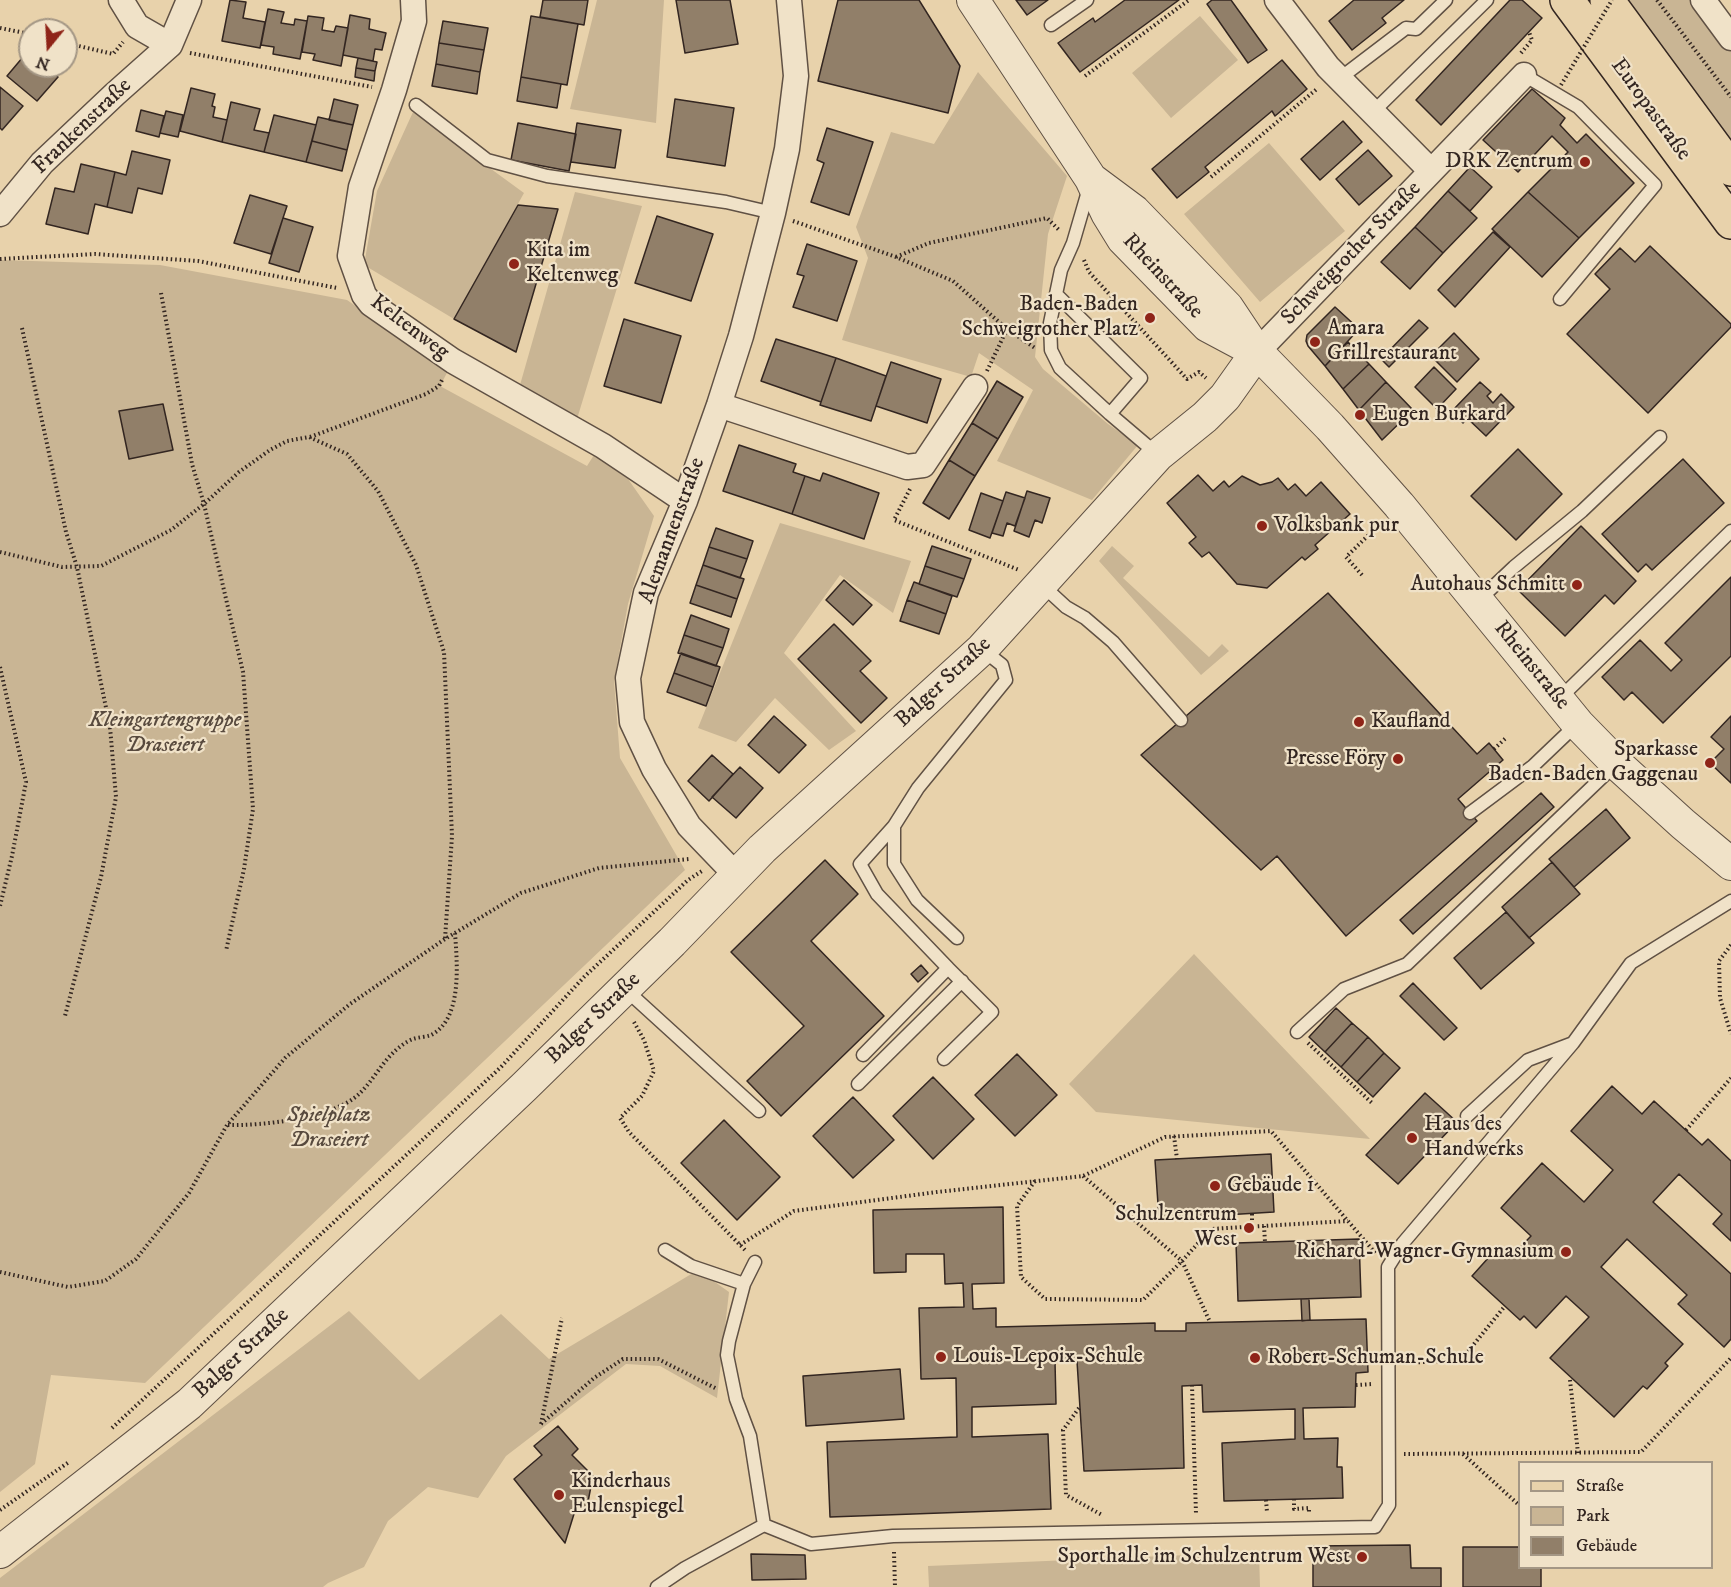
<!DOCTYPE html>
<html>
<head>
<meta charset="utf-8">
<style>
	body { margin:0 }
	#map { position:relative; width:1731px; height:1587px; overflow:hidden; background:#e8d2ab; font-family:"IM FELL DW Pica",serif }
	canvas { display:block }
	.legend { position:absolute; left:1518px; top:1461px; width:195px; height:108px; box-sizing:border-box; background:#f0e2c8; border:2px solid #a49785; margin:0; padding:8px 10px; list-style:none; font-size:18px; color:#332621 }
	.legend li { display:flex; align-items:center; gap:12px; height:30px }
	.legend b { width:30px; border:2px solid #a49785 }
	.north { position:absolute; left:18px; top:18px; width:60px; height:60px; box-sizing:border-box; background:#f0e2c8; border:2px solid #a49785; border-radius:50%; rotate:198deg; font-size:16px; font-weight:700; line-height:24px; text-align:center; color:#332621 }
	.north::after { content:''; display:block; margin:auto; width:21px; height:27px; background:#8f2418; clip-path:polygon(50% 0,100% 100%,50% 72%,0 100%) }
</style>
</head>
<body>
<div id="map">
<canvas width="1731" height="1587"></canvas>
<ul class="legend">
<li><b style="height:8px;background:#e8d2ab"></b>Straße</li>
<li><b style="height:16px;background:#c9b594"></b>Park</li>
<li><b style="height:16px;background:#917f69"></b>Gebäude</li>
</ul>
<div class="north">N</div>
</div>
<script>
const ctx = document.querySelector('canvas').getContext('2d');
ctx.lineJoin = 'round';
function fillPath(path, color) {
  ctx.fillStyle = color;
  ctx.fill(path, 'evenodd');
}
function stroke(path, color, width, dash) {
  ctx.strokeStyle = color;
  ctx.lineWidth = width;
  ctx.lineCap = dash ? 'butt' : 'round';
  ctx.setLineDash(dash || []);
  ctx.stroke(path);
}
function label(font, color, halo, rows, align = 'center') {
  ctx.font = font + ' "IM FELL DW Pica",serif';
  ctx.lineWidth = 4.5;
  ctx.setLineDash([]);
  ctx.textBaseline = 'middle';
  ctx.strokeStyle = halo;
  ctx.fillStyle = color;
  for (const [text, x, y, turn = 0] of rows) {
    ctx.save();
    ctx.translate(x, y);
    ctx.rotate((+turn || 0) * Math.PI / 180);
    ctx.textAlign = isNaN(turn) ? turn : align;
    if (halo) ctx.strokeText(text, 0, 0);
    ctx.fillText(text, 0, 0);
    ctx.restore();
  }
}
fillPath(new Path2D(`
	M597,0H664L656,123L570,109Z
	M1621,0H1703L1731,38V151Z
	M1200,16L1238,60L1171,118L1132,73Z
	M978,72L1067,176L1048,234L1035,357L1043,369L1108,424L1138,445L1092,500L997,461L1033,390L979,353L971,377L842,340L868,258L856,227L891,132L934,144Z
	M413,112L524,193L454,319L364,265L377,191Z
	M1269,143L1345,231L1260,302L1184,214Z
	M575,192L642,206L577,419L520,385Z
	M0,260L160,265L347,300L448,371L440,386L587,466L594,455L628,479L654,516L628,604L614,681L620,758L685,870L145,1383L51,1375L35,1464L0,1492Z
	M780,523L911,561L893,613L840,575L784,653L856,731L829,750L775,698L736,742L698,728Z
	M1112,546L1134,566L1123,578L1209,657L1222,644L1229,651L1201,675L1099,561Z
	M1194,954L1370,1139L1096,1112L1069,1084Z
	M698,1270L729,1292L717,1398L660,1366L626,1364L506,1456L478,1498L428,1487L388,1521L364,1567L328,1583L323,1587H0V1578L349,1311L419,1380L501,1314L549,1359Z
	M1259,1552L1260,1587H929L928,1566Z`), '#c9b594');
const building = new Path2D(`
	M230,0L246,2L243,18L265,22L260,48L222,41Z
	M543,0H588L584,25L540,17Z
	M676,0H730L738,44L685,53Z
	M838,0H919L960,66L948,113L818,81Z
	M1016,0H1048L1027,15Z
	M1125,0H1179L1080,72L1058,43L1093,18L1095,22Z
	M1212,0H1231L1267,50L1248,63L1207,4Z
	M1354,0H1404L1382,18L1386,23L1352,50L1329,21Z
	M1510,0H1522L1542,18L1441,125L1416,100Z
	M268,9L284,12L281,23L294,25L295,19L307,21L300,59L273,54L274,47L261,45Z
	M350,15L370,19L369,29L386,33L382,50L375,49L373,61L343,55Z
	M308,16L324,18L322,30L334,32L336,26L348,28L341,66L313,60L315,54L302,52Z
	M531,16L578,24L567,85L521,77Z
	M443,21L488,28L484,50L439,43Z
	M439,43L484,50L480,72L436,64Z
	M28,51L30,53V66H45L58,77L37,101L7,76Z
	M358,58L377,62L375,71L356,68Z
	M1282,60L1307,89L1275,116L1272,111L1205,167L1209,172L1177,198L1152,169Z
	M436,64L480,72L477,94L432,86Z
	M356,68L375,71L374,81L355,77Z
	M521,77L561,84L557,108L517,101Z
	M0,87L23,106L2,130L0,128Z
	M191,88L215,94L212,106L215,107L213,117L227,120L222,142L180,131Z
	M1532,89L1565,118L1560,125L1577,143L1586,134L1634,183L1579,238L1528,192L1568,152L1552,136L1518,172L1483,140Z
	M334,99L358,105L353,125L329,120Z
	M675,99L734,108L725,166L667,157Z
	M231,102L260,109L254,130L269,133L264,152L222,142Z
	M141,110L164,116L159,137L136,131Z
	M166,111L183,115L178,137L160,133Z
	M274,115L316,125L306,162L264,152Z
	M318,117L353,125L347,150L312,141Z
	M1343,121L1362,142L1320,180L1301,159Z
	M518,123L576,134L569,171L511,160Z
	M577,123L621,130L615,168L571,162Z
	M827,128L873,142L849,215L811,202L824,163L817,160Z
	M312,141L347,150L342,171L306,162Z
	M1368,150L1392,176L1359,205L1336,179Z
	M132,151L170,160L162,194L138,188L132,213L107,207L115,172L126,175Z
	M81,164L115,172L107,207L95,204L88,234L46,224L55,188L74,192Z
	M1470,167L1492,187L1470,211L1448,191Z
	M1448,191L1477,218L1443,253L1415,227Z
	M1528,192L1579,238L1542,277L1492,229Z
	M250,195L287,206L271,254L234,243Z
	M518,205L558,209L516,352L454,319Z
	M657,216L713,234L691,301L635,283Z
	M283,218L313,227L299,272L269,263Z
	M1415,227L1443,253L1410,289L1381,262Z
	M1493,232L1510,247L1455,307L1438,290Z
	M807,244L857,261L837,321L793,307L804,276L797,274Z
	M1650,246L1731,324V327L1648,413L1567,334L1610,289L1595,274L1620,248L1635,262Z
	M1335,307L1359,329L1325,366L1308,346L1306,341L1307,335Z
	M624,319L681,336L661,403L604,386Z
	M1419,320L1428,328L1389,367L1381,359Z
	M1454,333L1479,359L1457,382L1431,356Z
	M776,339L836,358L821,402L761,381Z
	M1348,342L1369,364L1343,389L1325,366Z
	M836,358L886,376L871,421L820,405Z
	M891,362L941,379L927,423L876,406Z
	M1369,364L1386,382L1359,410L1343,389Z
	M1434,367L1456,389L1437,409L1415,387Z
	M997,381L1023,397L998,439L972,423Z
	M1386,382L1413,410L1382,440L1359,410Z
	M1480,382L1491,392L1487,396L1493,403L1501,394L1514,407L1486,436L1467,418L1463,423L1452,411Z
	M163,404L173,450L129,459L119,411Z
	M972,423L998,439L975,476L949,460Z
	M739,445L796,464L793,472L805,476L792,514L723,491Z
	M1518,449L1562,494L1516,540L1471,496Z
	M1683,459L1724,503L1652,570L1646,564L1638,572L1602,534Z
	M949,460L975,476L949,519L923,503Z
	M823,473L879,493L864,539L792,514L805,476L820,481Z
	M1198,475L1213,491L1224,481L1229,487L1242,476L1260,485L1272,482L1278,478L1288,490L1295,484L1306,496L1321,482L1350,514L1315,545L1318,549L1305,560L1302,557L1267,588L1237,584L1209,552L1202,557L1189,543L1196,537L1167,503Z
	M1027,491L1050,498L1042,523L1035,520L1029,537L1014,531Z
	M1006,492L1025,498L1015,526L1007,523L1003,536L992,533Z
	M981,493L1003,501L990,538L969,530Z
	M1581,526L1636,581L1614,604L1605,595L1565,636L1518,590Z
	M716,528L753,541L747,559L709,547Z
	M932,546L971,559L964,579L925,566Z
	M709,547L747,559L740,578L703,565Z
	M703,565L744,579L737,599L696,585Z
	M925,566L964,579L957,597L919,584Z
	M1731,577V656L1663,723L1632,692L1624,700L1602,677L1640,640L1671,671L1682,660L1665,643Z
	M844,580L872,605L853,625L826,600Z
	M914,582L952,596L946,614L907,600Z
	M696,585L737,599L731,617L690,603Z
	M1328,593L1477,754L1489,743L1503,760L1458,799L1477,821L1346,936L1277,856L1261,870L1141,755Z
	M907,600L946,614L939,634L900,621Z
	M691,615L729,629L723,648L684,635Z
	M834,624L871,661L860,671L887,698L861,723L798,659Z
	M684,635L723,648L716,666L678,653Z
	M681,653L720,667L713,687L674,673Z
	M674,673L713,687L706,706L667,692Z
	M774,716L806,745L779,773L748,745Z
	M1731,716V783L1710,763L1724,749L1711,737Z
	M712,755L733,774L709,801L688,781Z
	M740,767L763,788L736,818L712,797Z
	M1541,793L1554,807L1413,934L1400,920Z
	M1606,809L1630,838L1574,887L1549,859Z
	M825,860L858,894L811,941L884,1016L781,1116L747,1081L804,1026L731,952Z
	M1552,862L1580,894L1529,938L1502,907Z
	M1506,912L1534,943L1481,989L1454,958Z
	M921,965L928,973L918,982L911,974Z
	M1413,983L1457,1028L1444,1040L1400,996Z
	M1336,1008L1352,1023L1325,1052L1309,1037Z
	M1352,1023L1368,1037L1341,1067L1325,1052Z
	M1368,1037L1384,1053L1357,1082L1341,1067Z
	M1384,1053L1400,1068L1373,1097L1357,1082Z
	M1017,1054L1057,1095L1015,1136L975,1095Z
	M933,1077L974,1119L933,1159L893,1116Z
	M1612,1086L1642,1114L1654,1101L1702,1145L1708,1139L1731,1161V1241L1713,1224L1722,1214L1679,1174L1653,1202L1731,1274V1339L1724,1347L1678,1304L1687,1295L1627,1239L1601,1267L1683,1344L1665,1363L1668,1366L1647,1389L1643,1386L1614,1417L1550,1358L1589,1317L1566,1296L1536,1328L1524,1316L1520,1320L1472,1276L1499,1246L1511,1257L1531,1236L1501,1208L1542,1163L1584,1202L1613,1170L1571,1131Z
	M1425,1093L1457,1122L1398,1184L1366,1155Z
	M853,1097L894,1140L853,1178L813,1136Z
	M724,1120L780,1177L737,1220L681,1163Z
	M1271,1154L1274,1212L1159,1219L1155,1160Z
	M1003,1207L1004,1283L972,1284L973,1309L996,1308V1327L1155,1323V1331H1186V1323L1366,1319L1368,1372L1356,1373L1355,1407L1303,1408L1304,1439L1338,1438L1337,1467H1342L1343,1498L1224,1501L1222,1443L1295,1439V1409L1203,1412L1202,1385L1182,1386L1184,1468L1084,1471L1077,1361L1055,1362L1056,1404L972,1407V1437L1048,1434L1051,1509L830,1517L827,1442L957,1437L956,1378L921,1379L919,1308L964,1307L963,1283L945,1284L944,1254H906V1272L874,1273L873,1210Z
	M1359,1239L1361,1297L1238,1301L1236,1243Z
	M1301,1299H1309L1310,1320L1302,1321Z
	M900,1369L904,1419L806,1426L803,1376Z
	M558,1426L578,1449L572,1455L593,1476L586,1512L578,1501L565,1543L514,1479L542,1455L534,1446Z
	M1410,1545L1411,1568H1441V1587H1313V1546Z
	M1463,1547H1520V1568H1541V1587H1463Z
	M751,1554L805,1555L806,1579L752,1580Z`);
fillPath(building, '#917f69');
stroke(building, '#332621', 1.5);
const service = new Path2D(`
	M1051,25L1087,0
	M1524,75L1578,107L1655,185L1560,299
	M1339,79L1406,28L1416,29L1446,0
	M416,105L487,160L547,176L726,202L773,213
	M1373,112L1487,0
	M1089,188L1073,243L1061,270L1050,323L1051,350L1060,368L1110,414L1157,454
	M1057,295L1141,378L1110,414
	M1041,584L1066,607L1085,618L1113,642L1181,720
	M1479,600L1514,567L1582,511L1660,437
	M1559,699L1731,531
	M1470,813L1533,766L1577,724
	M957,938L917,900L894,864V826L918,788L1006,680L1002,665L983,650
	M625,989L759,1111
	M1297,1032L1344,989L1407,964L1616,764
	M863,1055L948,968L877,894L860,864L894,826
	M944,1059L992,1012L948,968
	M858,1084L962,981
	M1467,1116L1528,1060L1573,1043L1631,963L1731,901
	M665,1250L691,1266L744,1284
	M755,1262L744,1284L729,1341L727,1355L736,1399L750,1436L764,1525L811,1544L893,1536L1375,1527L1389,1505L1388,1267L1403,1243L1573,1043
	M657,1587L685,1568L764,1525`);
const minor = new Path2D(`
	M121,0L137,26L170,45
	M413,0L414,21L394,90L361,187L350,256L364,295L371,304L453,361L603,446L685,501
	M1277,0L1328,67L1431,171
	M1703,0L1731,38
	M0,214L42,163L115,94L170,45L189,0
	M1257,352L1524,75
	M719,405L907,467L923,465L975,387
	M737,876L689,826L654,769L632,722L628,678L646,593L685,501L719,405L741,336L773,213L787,149L796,76L789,0`);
const tertiary = new Path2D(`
	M973,0L1091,179L1107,213L1123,239L1208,326L1253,350
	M1091,179L1134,211L1227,307L1257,352L1330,427L1399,505L1578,724L1617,764L1683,824L1731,864
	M0,1552L189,1404L524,1087L672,942L762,849L982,649L1158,455L1205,417L1225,397L1257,352`);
const primary = new Path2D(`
	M1567,0L1731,222
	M1607,0L1731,169`);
stroke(service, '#605144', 15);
stroke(minor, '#605144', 27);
stroke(tertiary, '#605144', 34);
stroke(primary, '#332621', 36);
stroke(new Path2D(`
	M1657,0L1731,97
	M0,28L30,34
	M66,43L113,54L123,42
	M190,53L372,87
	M1521,53L1532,40L1529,32
	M1085,76L1189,0
	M1211,177L1318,88
	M793,221L896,257L953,281L1007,329L1035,348
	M896,257L929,243L1047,218L1059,230
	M0,259L95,254L198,261L337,288
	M1084,260L1089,272L1187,379L1199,372L1206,378
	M161,293L192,464L204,504L243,672L253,809L244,869L226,951
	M22,328L66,532L77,567L110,727L116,797L101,877L65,1016
	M987,371L1007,329
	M310,437L426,394L439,386L442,380
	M910,489L894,520L1019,570
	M0,552L62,567L101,566L171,530L204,504L239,472L270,450L287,441L309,437L347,454L378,491L416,565L444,652L452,836L445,939
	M1362,575L1346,557L1382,522
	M0,667L26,782L12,856L0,906
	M1494,749L1507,737
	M1731,945L1719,961L1720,998L1731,1034
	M634,1022L644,1040L654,1071L642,1096L620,1118L629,1132L746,1251
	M1308,1043L1372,1103
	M228,1125C262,1126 334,1118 359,1094C372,1082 381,1064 394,1052C399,1047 407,1041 413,1039C419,1037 426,1037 431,1035C463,1019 457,962 455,933
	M1686,1130L1731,1078
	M1174,1136L1177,1159
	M1083,1176L1182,1261L1211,1229L1348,1221
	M1035,1181L1017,1206L1021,1277L1045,1299L1143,1300L1182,1261L1210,1322
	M1252,1214V1226
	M1264,1226L1265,1242
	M740,1245L794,1211L937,1192L1083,1176L1165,1137L1271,1131L1377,1255
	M0,1272L68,1287L105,1281L136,1259L189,1193L227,1125L285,1058L350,1004L445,939L521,893L599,868L689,859
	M1405,1363L1461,1360L1505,1306
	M1570,1380L1578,1453
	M1192,1385L1196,1514
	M1356,1385L1373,1384
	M1079,1408L1063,1430L1066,1495L1102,1515
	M541,1424L594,1378L623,1359H658L717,1389
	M541,1424L562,1318
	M112,1428L501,1067L584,977L688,880L702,871
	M1404,1454L1641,1452L1731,1358
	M1463,1454L1520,1506
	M1294,1499V1509L1309,1508V1513
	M1266,1500L1267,1512
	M0,1510L69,1462
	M894,1552L895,1587`), '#332621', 4, [1.5, 3]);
stroke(service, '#f0e2c8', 12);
stroke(minor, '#f0e2c8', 24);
stroke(tertiary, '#f0e2c8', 32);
stroke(primary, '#e8d2ab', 33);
stroke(new Path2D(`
	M1561,85L1612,0`), '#332621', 4, [1.5, 3]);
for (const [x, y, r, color] of [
	[1585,162,6,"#8f2418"],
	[514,264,6,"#8f2418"],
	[1150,318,6,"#8f2418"],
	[1315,342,6,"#8f2418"],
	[1360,415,6,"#8f2418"],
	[1262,526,6,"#8f2418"],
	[1577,585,6,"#8f2418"],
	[1359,722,6,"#8f2418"],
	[1398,759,6,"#8f2418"],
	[1710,763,6,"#8f2418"],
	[1412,1138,6,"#8f2418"],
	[1215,1186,6,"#8f2418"],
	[1249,1228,6,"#8f2418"],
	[1566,1252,6,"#8f2418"],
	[941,1357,6,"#8f2418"],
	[1255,1358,6,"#8f2418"],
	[559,1495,6,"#8f2418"],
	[1362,1557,6,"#8f2418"]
]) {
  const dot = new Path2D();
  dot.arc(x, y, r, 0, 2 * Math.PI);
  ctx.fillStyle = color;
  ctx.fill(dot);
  stroke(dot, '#f0e2c8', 2);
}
label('22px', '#332621', '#f0e2c8', [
	["Europastraße",1650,110,54],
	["Frankenstraße",83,127,-44],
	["Schweigrother Straße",1352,254,-46],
	["Rheinstraße",1162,277,47],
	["Keltenweg",409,328,37],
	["Alemannenstraße",673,531,-70],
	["Rheinstraße",1531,666,51],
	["Balger Straße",944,683,-43],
	["Balger Straße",594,1019,-44],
	["Balger Straße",242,1354,-43]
]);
label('22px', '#332621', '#f0e2c8', [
	["DRK Zentrum",1573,162,"right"],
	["Kita im",526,251],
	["Keltenweg",526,276],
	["Baden-Baden",1138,305,"right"],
	["Schweigrother Platz",1138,330,"right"],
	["Amara",1327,329],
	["Grillrestaurant",1327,354],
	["Eugen Burkard",1372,415],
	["Volksbank pur",1274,526],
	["Autohaus Schmitt",1565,585,"right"],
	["Kaufland",1371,722],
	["Sparkasse",1698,750,"right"],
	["Baden-Baden Gaggenau",1698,775,"right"],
	["Presse Föry",1386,759,"right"],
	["Haus des",1424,1125],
	["Handwerks",1424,1150],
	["Gebäude 1",1227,1186],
	["Schulzentrum",1237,1215,"right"],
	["West",1237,1240,"right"],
	["Richard-Wagner-Gymnasium",1554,1252,"right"],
	["Louis-Lepoix-Schule",953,1357],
	["Robert-Schuman-Schule",1267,1358],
	["Kinderhaus",571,1482],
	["Eulenspiegel",571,1507],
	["Sporthalle im Schulzentrum West",1350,1557,"right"]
], 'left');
label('italic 22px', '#584a3e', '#f0e2c8', [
	["Kleingartengruppe",165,721],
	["Draseiert",165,746],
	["Spielplatz",329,1116],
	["Draseiert",329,1141]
]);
</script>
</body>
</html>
